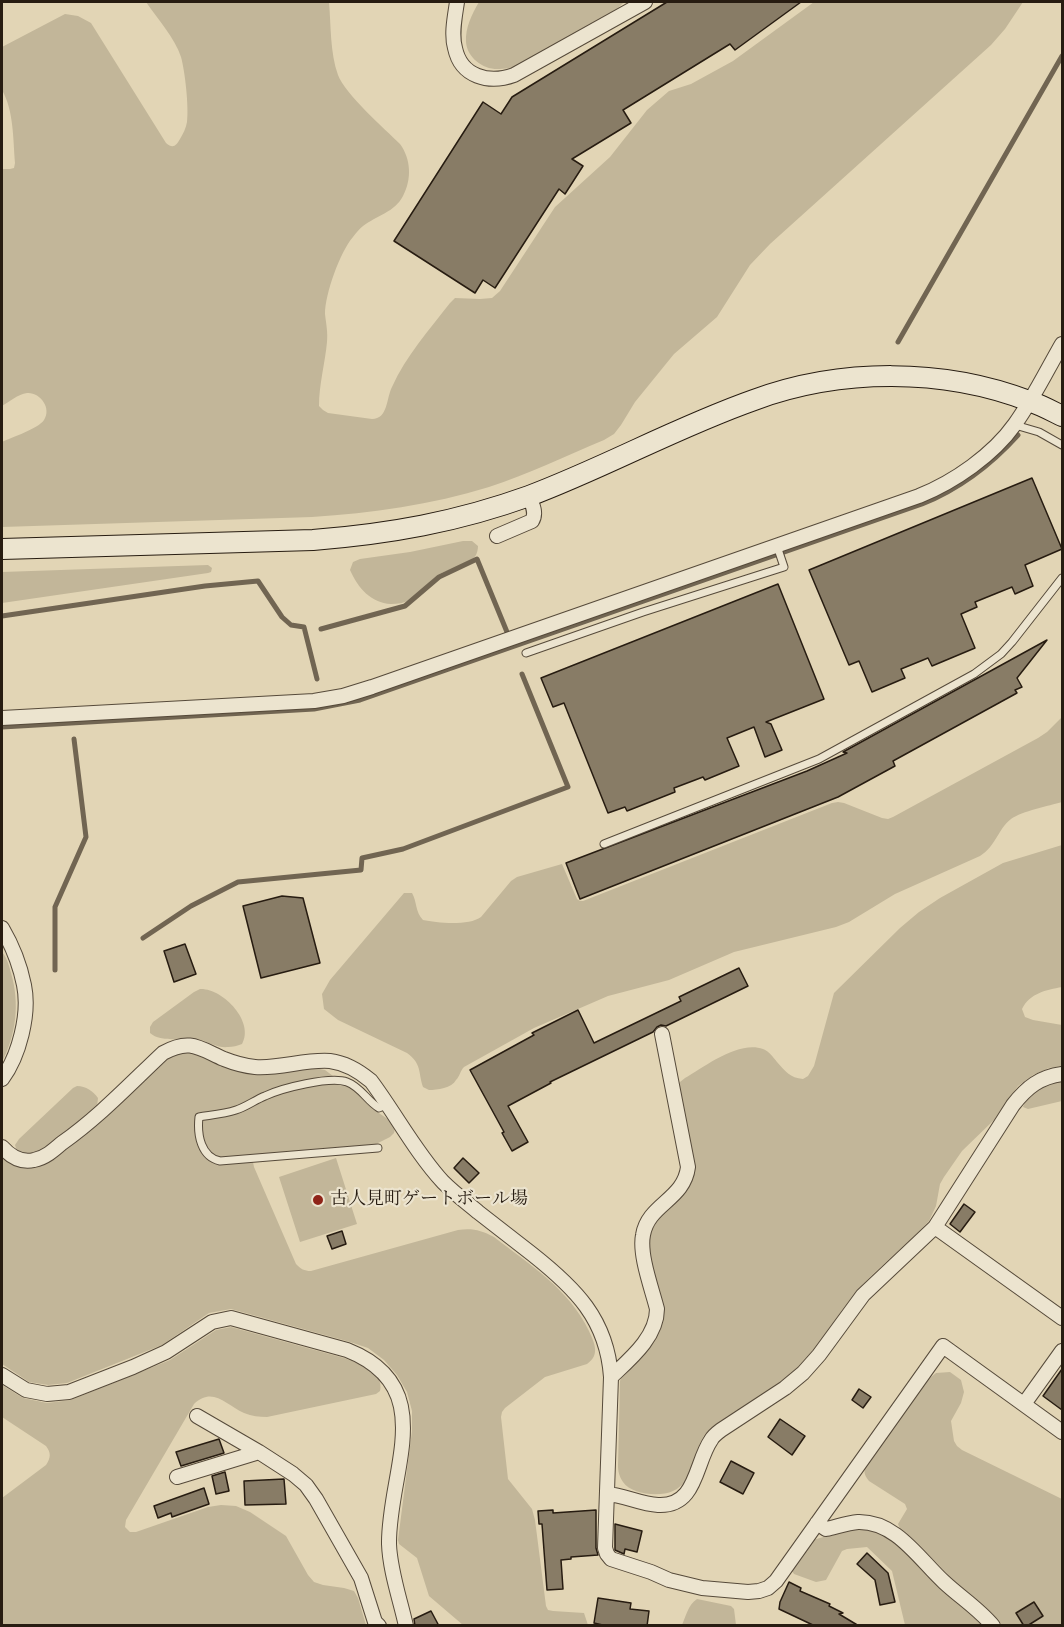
<!DOCTYPE html>
<html>
<head>
<meta charset="utf-8">
<style>
	body { margin:0 }
	#map { position:relative; width:1064px; height:1627px; overflow:hidden; background:#e2d5b5; font-family:Alegreya,serif }
	canvas { display:block }
	.frame { position:absolute; inset:0; border:3px solid #271c11; pointer-events:none }
</style>
</head>
<body>
<div id="map">
<canvas width="1064" height="1627"></canvas>
<div class="frame"></div>
</div>
<script>
const ctx = document.querySelector('canvas').getContext('2d');
ctx.lineJoin = 'round';
function fillPath(path, color) {
  ctx.fillStyle = color;
  ctx.fill(path, 'evenodd');
}
function stroke(path, color, width, dash) {
  ctx.strokeStyle = color;
  ctx.lineWidth = width;
  ctx.lineCap = dash ? 'butt' : 'round';
  ctx.setLineDash(dash || []);
  ctx.stroke(path);
}
function label(font, color, halo, rows, align = 'center') {
  ctx.font = font + ' Alegreya,"Noto Serif JP",serif';
  ctx.lineWidth = 4.5;
  ctx.setLineDash([]);
  ctx.textBaseline = 'middle';
  ctx.strokeStyle = halo;
  ctx.fillStyle = color;
  for (const [text, x, y, turn = 0] of rows) {
    ctx.save();
    ctx.translate(x, y);
    ctx.rotate((+turn || 0) * Math.PI / 180);
    ctx.textAlign = isNaN(turn) ? turn : align;
    if (halo) ctx.strokeText(text, 0, 0);
    ctx.fillText(text, 0, 0);
    ctx.restore();
  }
}
fillPath(new Path2D(`
	M146,2H329C331,25 330,53 338,75C345,94 384,128 400,144C411,159 412,179 403,196C395,212 376,216 363,226C359,229 356,233 353,237C340,252 325,294 325,314C326,323 328,332 327,342C325,363 319,385 319,406L323,410L328,413L372,419C388,419 386,399 392,387C406,356 429,330 450,303L455,298L480,299L492,298L500,291L555,207L610,157L647,110L669,91L691,84L733,61L814,2H1023L1005,29L991,45L770,244L750,265L717,317L674,354L635,402L621,425L614,434L604,440C566,456 528,474 489,487C431,505 372,513 312,517L2,527V442C12,437 38,429 44,420C52,408 40,392 27,393C18,394 9,402 2,406V169H10L14,168L15,163C13,140 14,111 2,90V47L65,14L78,16L91,23L166,143C173,149 176,146 180,139C183,134 186,128 187,122C189,107 185,71 181,57C175,38 157,18 146,2Z
	M479,2H624L617,9L514,67C509,68 504,69 499,69C484,70 467,58 466,42C465,28 472,14 479,2Z
	M463,541H472L478,546C478,549 477,553 476,555C470,565 448,569 438,575C428,582 420,593 409,600C404,603 398,604 391,604C371,603 358,588 350,570L353,562L360,559L410,552Z
	M208,565L212,568L211,572L208,573L2,603V572Z
	M1062,717V802C1049,806 1022,811 1011,819C998,829 996,846 980,856L895,894L849,922L836,927L734,952L669,980L608,996L534,1028L464,1067C460,1071 460,1076 456,1080C452,1088 437,1090 429,1090L423,1087C418,1072 422,1064 407,1053L338,1020L324,1009L322,994L330,980L404,893H412C417,901 415,912 423,920C437,923 469,926 481,917L511,881L517,877L562,864L577,899L580,901H583L832,803L838,802L844,803L882,818L888,819L893,817L1038,738L1047,732Z
	M1062,845V987C1046,990 1030,993 1022,1009L1025,1017L1033,1020L1062,1025V1066L1049,1068L1033,1075L1018,1086L994,1120L962,1151L944,1177L940,1184L936,1206L929,1221C906,1246 879,1266 857,1291C835,1316 820,1348 795,1370C777,1386 756,1398 736,1412C726,1418 714,1424 706,1433C692,1450 696,1481 673,1491C660,1497 632,1495 623,1482C619,1476 618,1471 618,1465L620,1381L622,1375L659,1329L647,1243L652,1225L686,1189L678,1087L680,1082L685,1078C704,1067 739,1040 763,1049C769,1051 773,1057 777,1062C785,1071 790,1078 803,1079L808,1076L814,1066L834,993L900,928L919,912L940,898L1003,863Z
	M2,952C7,958 9,965 11,973C20,1004 16,1034 2,1062Z
	M200,989C223,988 255,1022 242,1044C237,1046 233,1047 228,1047C218,1048 210,1043 201,1040C185,1036 163,1044 150,1033V1027L153,1022L194,992Z
	M186,1051L272,1073L315,1068L325,1070L345,1085L353,1089L373,1109L392,1122L395,1128L394,1133L390,1137L376,1144L262,1154L256,1156L253,1162L254,1167L296,1264C301,1269 304,1271 311,1271L458,1230C472,1228 481,1230 494,1237C530,1265 569,1289 589,1331C595,1344 600,1355 587,1364L545,1377L505,1408L502,1412L501,1417L508,1479L532,1509L535,1520L546,1606L548,1610L553,1611L584,1613L588,1625H463L429,1596L417,1558L399,1544L398,1540L412,1431V1411L407,1392L397,1375L384,1360L368,1348L350,1342L231,1309L209,1313L162,1345L67,1383L48,1385L29,1382L2,1364V1156C10,1164 23,1169 35,1166C46,1164 55,1157 63,1151C101,1124 133,1090 167,1058L176,1053Z
	M1062,1081V1101L1028,1109L1023,1107C1029,1091 1047,1083 1062,1081Z
	M77,1086C86,1086 93,1091 98,1098L97,1107C82,1120 48,1152 30,1154C25,1155 21,1154 17,1151L15,1145L19,1139L73,1088Z
	M336,1158L357,1224L300,1242L279,1177Z
	M231,1327L344,1358C357,1363 385,1373 380,1391L376,1394L267,1417C259,1417 252,1416 244,1413C226,1405 213,1386 194,1404L126,1520L125,1527L130,1532H136L208,1507L221,1505L236,1506L250,1512L286,1536L308,1575L314,1582L323,1585L344,1588L354,1591L358,1598L366,1625H2V1498L46,1465C51,1457 51,1453 46,1446L2,1417V1385L23,1398L47,1403L71,1400L170,1360L216,1330Z
	M950,1372L961,1380L964,1392L961,1403L951,1421L954,1441L957,1446L962,1450L1062,1499V1625H1002L992,1615L954,1583L900,1529L898,1524L907,1509L905,1504L869,1481C864,1475 863,1471 867,1464L926,1381L936,1373Z
	M859,1528L874,1530L888,1536L900,1546L945,1592L985,1625H905L892,1571L867,1547L847,1549L842,1551L826,1580L816,1582L794,1574L792,1571L793,1566L813,1540L844,1531Z
	M697,1599L731,1606L734,1609L736,1625H682C686,1616 688,1605 697,1599Z`), '#c2b699');
stroke(new Path2D(`
	M898,342L1062,56
	M2,616L205,586L258,581L282,617L291,625L304,627L317,679
	M321,629L405,606L439,577L477,559L507,632
	M2,727L314,709L360,700L922,504C959,489 991,465 1018,435
	M143,938L191,906L238,882L361,870L362,858L403,849L568,787L522,674
	M55,970V907L86,837L74,739`), '#716552', 5);
const building = new Path2D(`
	M667,2H801L735,50L730,44L623,110L631,123L572,159L583,166L565,194L559,189L495,288L483,280L475,293L394,241L483,102L501,114L512,97Z
	M1032,478L1062,549L1025,565L1033,586L1015,594L1012,587L975,602L977,607L961,614L975,648L932,666L928,658L901,669L905,678L872,692L859,661L849,665L809,570Z
	M778,584L824,699L766,722L771,724L782,750L765,757L754,727L727,738L739,766L705,780L703,777L674,788L675,792L627,811L625,807L608,813L564,703L553,707L541,678Z
	M1047,640L1017,678L1022,687L1015,690L1017,693L893,761L895,766L838,797L580,899L566,863L807,771L847,753L843,752Z
	M282,896L303,898L320,963L261,978L243,906Z
	M185,944L196,974L174,982L164,951Z
	M739,968L748,986L666,1026L661,1025L657,1027L653,1032L550,1082L551,1083L508,1106L528,1142L512,1151L502,1133L504,1132L470,1070L534,1035L532,1033L578,1010L594,1043L681,1001L679,997Z
	M463,1158L479,1173L469,1183L454,1168Z
	M964,1204L975,1212L960,1232L950,1224Z
	M342,1231L346,1244L332,1249L327,1236Z
	M1062,1369V1410L1043,1396Z
	M859,1389L871,1397L863,1408L852,1400Z
	M780,1419L805,1436L792,1455L768,1437Z
	M219,1439L224,1453L181,1466L176,1452Z
	M731,1461L754,1473L743,1494L720,1482Z
	M225,1472L229,1491L216,1494L212,1476Z
	M284,1479L286,1504L245,1505L244,1481Z
	M204,1488L209,1504L172,1517L171,1513L158,1518L154,1506Z
	M553,1510V1513L596,1510V1548L598,1555L571,1557V1559L561,1560L563,1589L547,1590L542,1524H539L538,1511Z
	M615,1524L642,1531L637,1552L625,1549L624,1554L615,1550Z
	M867,1553L888,1573L895,1602L880,1605L875,1580L857,1564Z
	M789,1582L801,1588L800,1591L830,1604L829,1606L843,1613L839,1614L859,1626H815L779,1609L780,1602Z
	M598,1598L631,1603L630,1609L649,1611L647,1626H607L594,1623Z
	M1034,1602L1043,1616L1027,1626H1024L1016,1613Z
	M431,1611L439,1626H415L414,1619Z`);
fillPath(building, '#887c66');
stroke(building, '#271c11', 1.5);
const lane = new Path2D(`
	M1015,425L1039,432L1062,445
	M526,653L643,612L784,567L777,546
	M604,844L819,759L974,674L1001,654L1012,642L1062,578
	M378,1148L220,1161C201,1157 197,1135 199,1117C211,1115 224,1114 236,1110C246,1107 255,1100 265,1096C282,1088 330,1076 347,1082C361,1087 367,1101 379,1108L388,1104`);
const street = new Path2D(`
	M457,2C455,16 451,34 455,48C461,77 489,84 514,75L645,2
	M497,536L532,521C537,513 532,504 529,496
	M2,718L314,701L343,696L372,687L919,496C954,482 993,455 1015,424C1033,399 1047,370 1062,344
	M2,928C12,945 20,965 24,985C30,1014 19,1056 2,1079
	M2,1147C10,1156 21,1163 34,1160C45,1158 54,1150 62,1143C99,1117 130,1084 163,1053C190,1038 199,1048 224,1059C234,1063 245,1066 255,1067C280,1069 305,1059 330,1061C346,1063 359,1071 371,1081C395,1113 416,1153 443,1182C454,1193 466,1202 478,1212C496,1226 514,1240 532,1254C575,1288 607,1319 611,1377L605,1548L607,1554L611,1559L651,1572L669,1580L702,1588L748,1592L759,1591L768,1588L776,1581L943,1346L1062,1432
	M935,1227L1062,1318
	M2,1375L26,1390L47,1394L69,1392L133,1367L166,1352L212,1322L231,1318L347,1350C441,1387 388,1471 389,1544C390,1571 400,1599 406,1626
	M611,1377C630,1359 657,1337 657,1309C652,1289 639,1255 643,1235C648,1204 684,1200 688,1167L662,1034
	M1024,1404L1062,1351
	M197,1416L259,1452
	M177,1477L259,1452L293,1474L306,1485L316,1499L361,1578L375,1622L379,1626
	M607,1494C624,1495 640,1504 658,1505C697,1507 695,1463 711,1440C713,1436 717,1433 721,1430L785,1388L803,1373L819,1355L863,1295L935,1227L1013,1105C1027,1087 1040,1077 1062,1074
	M817,1523L826,1529C836,1527 847,1523 858,1522C896,1521 919,1559 944,1582C960,1597 979,1609 993,1626`);
const secondary = new Path2D(`
	M2,549L313,540C389,534 457,522 529,496C606,467 677,427 754,400C841,368 943,368 1029,401C1041,405 1052,411 1062,416`);
stroke(lane, '#564a3a', 9);
stroke(street, '#564a3a', 16);
stroke(secondary, '#271c11', 22);
stroke(lane, '#ece4cf', 7);
stroke(street, '#ece4cf', 14);
stroke(secondary, '#ece4cf', 20);
for (const [x, y, r, color] of [
	[318,1200,6,"#8f2418"]
]) {
  const dot = new Path2D();
  dot.arc(x, y, r, 0, 2 * Math.PI);
  ctx.fillStyle = color;
  ctx.fill(dot);
  stroke(dot, '#ece4cf', 2);
}
label('18px', '#271c11', '#ece4cf', [
	["古人見町ゲートボール場",330,1200]
], 'left');
</script>
</body>
</html>
